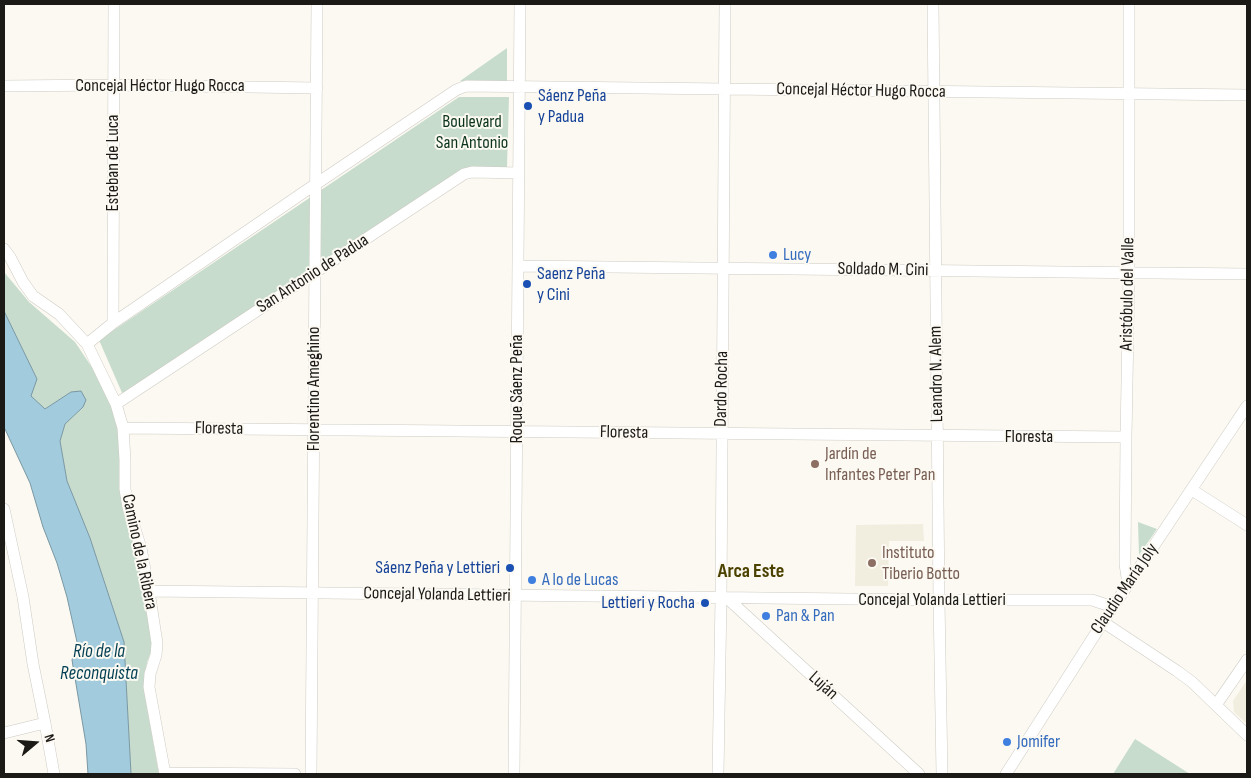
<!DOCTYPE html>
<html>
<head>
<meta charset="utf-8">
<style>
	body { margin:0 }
	#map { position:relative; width:1251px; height:778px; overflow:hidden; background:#fbf9f1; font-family:"Sofia Sans Condensed",sans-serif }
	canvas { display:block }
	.frame { position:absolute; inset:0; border:5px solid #1b1a17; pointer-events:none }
	.north { position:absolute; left:10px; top:718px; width:50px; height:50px; -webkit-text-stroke:4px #fbf9f1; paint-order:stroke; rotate:72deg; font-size:14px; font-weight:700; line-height:20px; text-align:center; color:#1b1a17 }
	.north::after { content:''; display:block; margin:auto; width:18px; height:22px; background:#1b1a17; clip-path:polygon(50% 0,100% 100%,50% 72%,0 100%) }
</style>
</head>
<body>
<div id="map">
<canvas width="1251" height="778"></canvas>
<div class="frame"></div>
<div class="north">N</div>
</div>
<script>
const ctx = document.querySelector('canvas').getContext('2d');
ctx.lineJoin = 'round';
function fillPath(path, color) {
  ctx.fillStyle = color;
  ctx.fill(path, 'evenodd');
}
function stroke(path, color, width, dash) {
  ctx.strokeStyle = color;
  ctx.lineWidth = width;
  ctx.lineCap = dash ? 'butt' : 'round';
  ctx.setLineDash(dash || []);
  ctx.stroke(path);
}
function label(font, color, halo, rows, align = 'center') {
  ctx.font = font + ' "Sofia Sans Condensed",sans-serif';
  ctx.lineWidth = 4;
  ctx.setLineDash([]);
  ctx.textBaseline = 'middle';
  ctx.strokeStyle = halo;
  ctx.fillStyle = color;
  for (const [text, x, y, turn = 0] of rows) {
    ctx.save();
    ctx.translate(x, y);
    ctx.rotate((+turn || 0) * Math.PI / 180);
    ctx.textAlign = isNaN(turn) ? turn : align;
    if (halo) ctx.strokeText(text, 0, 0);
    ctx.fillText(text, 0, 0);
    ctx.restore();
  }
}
fillPath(new Path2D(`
	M923,524L924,541H889L888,586H855L856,525Z
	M1247,680V724L1234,712L1233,701Z`), '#f2eedf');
fillPath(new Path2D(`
	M507,48V82L460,81Z
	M459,97H509L507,167L467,168L123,395L99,340Z
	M4,272L29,302L75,342L97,375L115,414L122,445L121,490L144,584L153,639L151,652L147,662L144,690L159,774H131L124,642L90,538L67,481L60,441L65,424L83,407L71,392L45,409L30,396L37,379L4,311Z
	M1138,522L1157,529L1139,555Z
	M1135,739L1190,774H1113Z`), '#c7dccc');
const water = new Path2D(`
	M4,311L37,379L31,396L45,409L71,392L81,391L86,400L83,407L65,424L60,441L67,481L90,538L124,642L131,774H88L86,744L72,660L77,642L67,597L57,563L43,527L30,483L4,427Z`);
fillPath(water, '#a2ccde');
stroke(water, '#7a97a2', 1);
const minor = new Path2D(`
	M933,4L939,600L942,774
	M4,86L113,85L317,88
	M4,249L10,257L23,282L33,296L59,314L87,344L116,404L123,428L125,460V489L128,507L141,548L149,591L157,643L156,655L150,674L149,687L165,774
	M518,266L1247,274
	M113,323L114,4
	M87,344L113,323L304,192L456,90L466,86L1247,95
	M116,404L464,174L472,172L519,173
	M123,428L1126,437
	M1192,490L1247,525
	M4,509L23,597L33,664L45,723L54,774
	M1128,584L1125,564L1126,437L1129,273V4
	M149,591L939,600H1092L1113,607
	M727,598L919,774
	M1103,622L1177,671L1192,682L1247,735
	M1216,705L1247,660
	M4,733L45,723
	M165,773L295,774
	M311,774L317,4
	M514,774L520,4
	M718,774L721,598L725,4
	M1006,774L1103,622L1247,406`);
stroke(minor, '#cdcbc4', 12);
stroke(minor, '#fff', 11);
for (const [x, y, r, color] of [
	[528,106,5,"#1a4fb4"],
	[773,255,5,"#3f7fe0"],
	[527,284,5,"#1a4fb4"],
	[815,464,5,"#8d6e63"],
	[872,563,5,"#8d6e63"],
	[510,568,5,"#1a4fb4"],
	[532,580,5,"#3f7fe0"],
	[705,603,5,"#1a4fb4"],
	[766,616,5,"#3f7fe0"],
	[1007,742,5,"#3f7fe0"]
]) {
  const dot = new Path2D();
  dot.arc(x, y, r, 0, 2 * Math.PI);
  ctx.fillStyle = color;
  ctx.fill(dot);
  stroke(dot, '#fbf9f1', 2);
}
label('18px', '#1b1a17', '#fbf9f1', [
	["Concejal Héctor Hugo Rocca",160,86],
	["Concejal Héctor Hugo Rocca",861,91,1],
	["Esteban de Luca",113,163,-90],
	["Soldado M. Cini",883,270,1],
	["San Antonio de Padua",313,274,-33],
	["Aristóbulo del Valle",1128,294,-89],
	["Leandro N. Alem",937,374,-91],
	["Florentino Ameghino",314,389,-90],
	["Roque Sáenz Peña",517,389,-90],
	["Dardo Rocha",722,389,-89],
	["Floresta",219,429,1],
	["Floresta",624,433,1],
	["Floresta",1029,437],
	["Camino de la Ribera",139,552,78],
	["Claudio María Joly",1125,589,-56],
	["Concejal Yolanda Lettieri",437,595,1],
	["Concejal Yolanda Lettieri",932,600],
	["Luján",823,686,42]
]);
label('18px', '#164399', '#fbf9f1', [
	["Sáenz Peña",538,96],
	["y Padua",538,117],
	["Saenz Peña",537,274],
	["y Cini",537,295],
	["Sáenz Peña y Lettieri",500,568,"right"],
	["Lettieri y Rocha",695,603,"right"]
], 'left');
label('18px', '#0c341b', '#fbf9f1', [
	["Boulevard",472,122],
	["San Antonio",472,143]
]);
label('18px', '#366cbe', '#fbf9f1', [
	["Lucy",783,255],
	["A lo de Lucas",542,580],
	["Pan & Pan",776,616],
	["Jomifer",1017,742]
], 'left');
label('18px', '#785e54', '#fbf9f1', [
	["Jardín de",825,454],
	["Infantes Peter Pan",825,475],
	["Instituto",882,553],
	["Tiberio Botto",882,574]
], 'left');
label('italic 19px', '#023e52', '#fbf9f1', [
	["Río de la",99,652],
	["Reconquista",99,674]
]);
label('bold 20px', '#4b4200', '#fbf9f1', [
	["Arca Este",751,572]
]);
</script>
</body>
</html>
